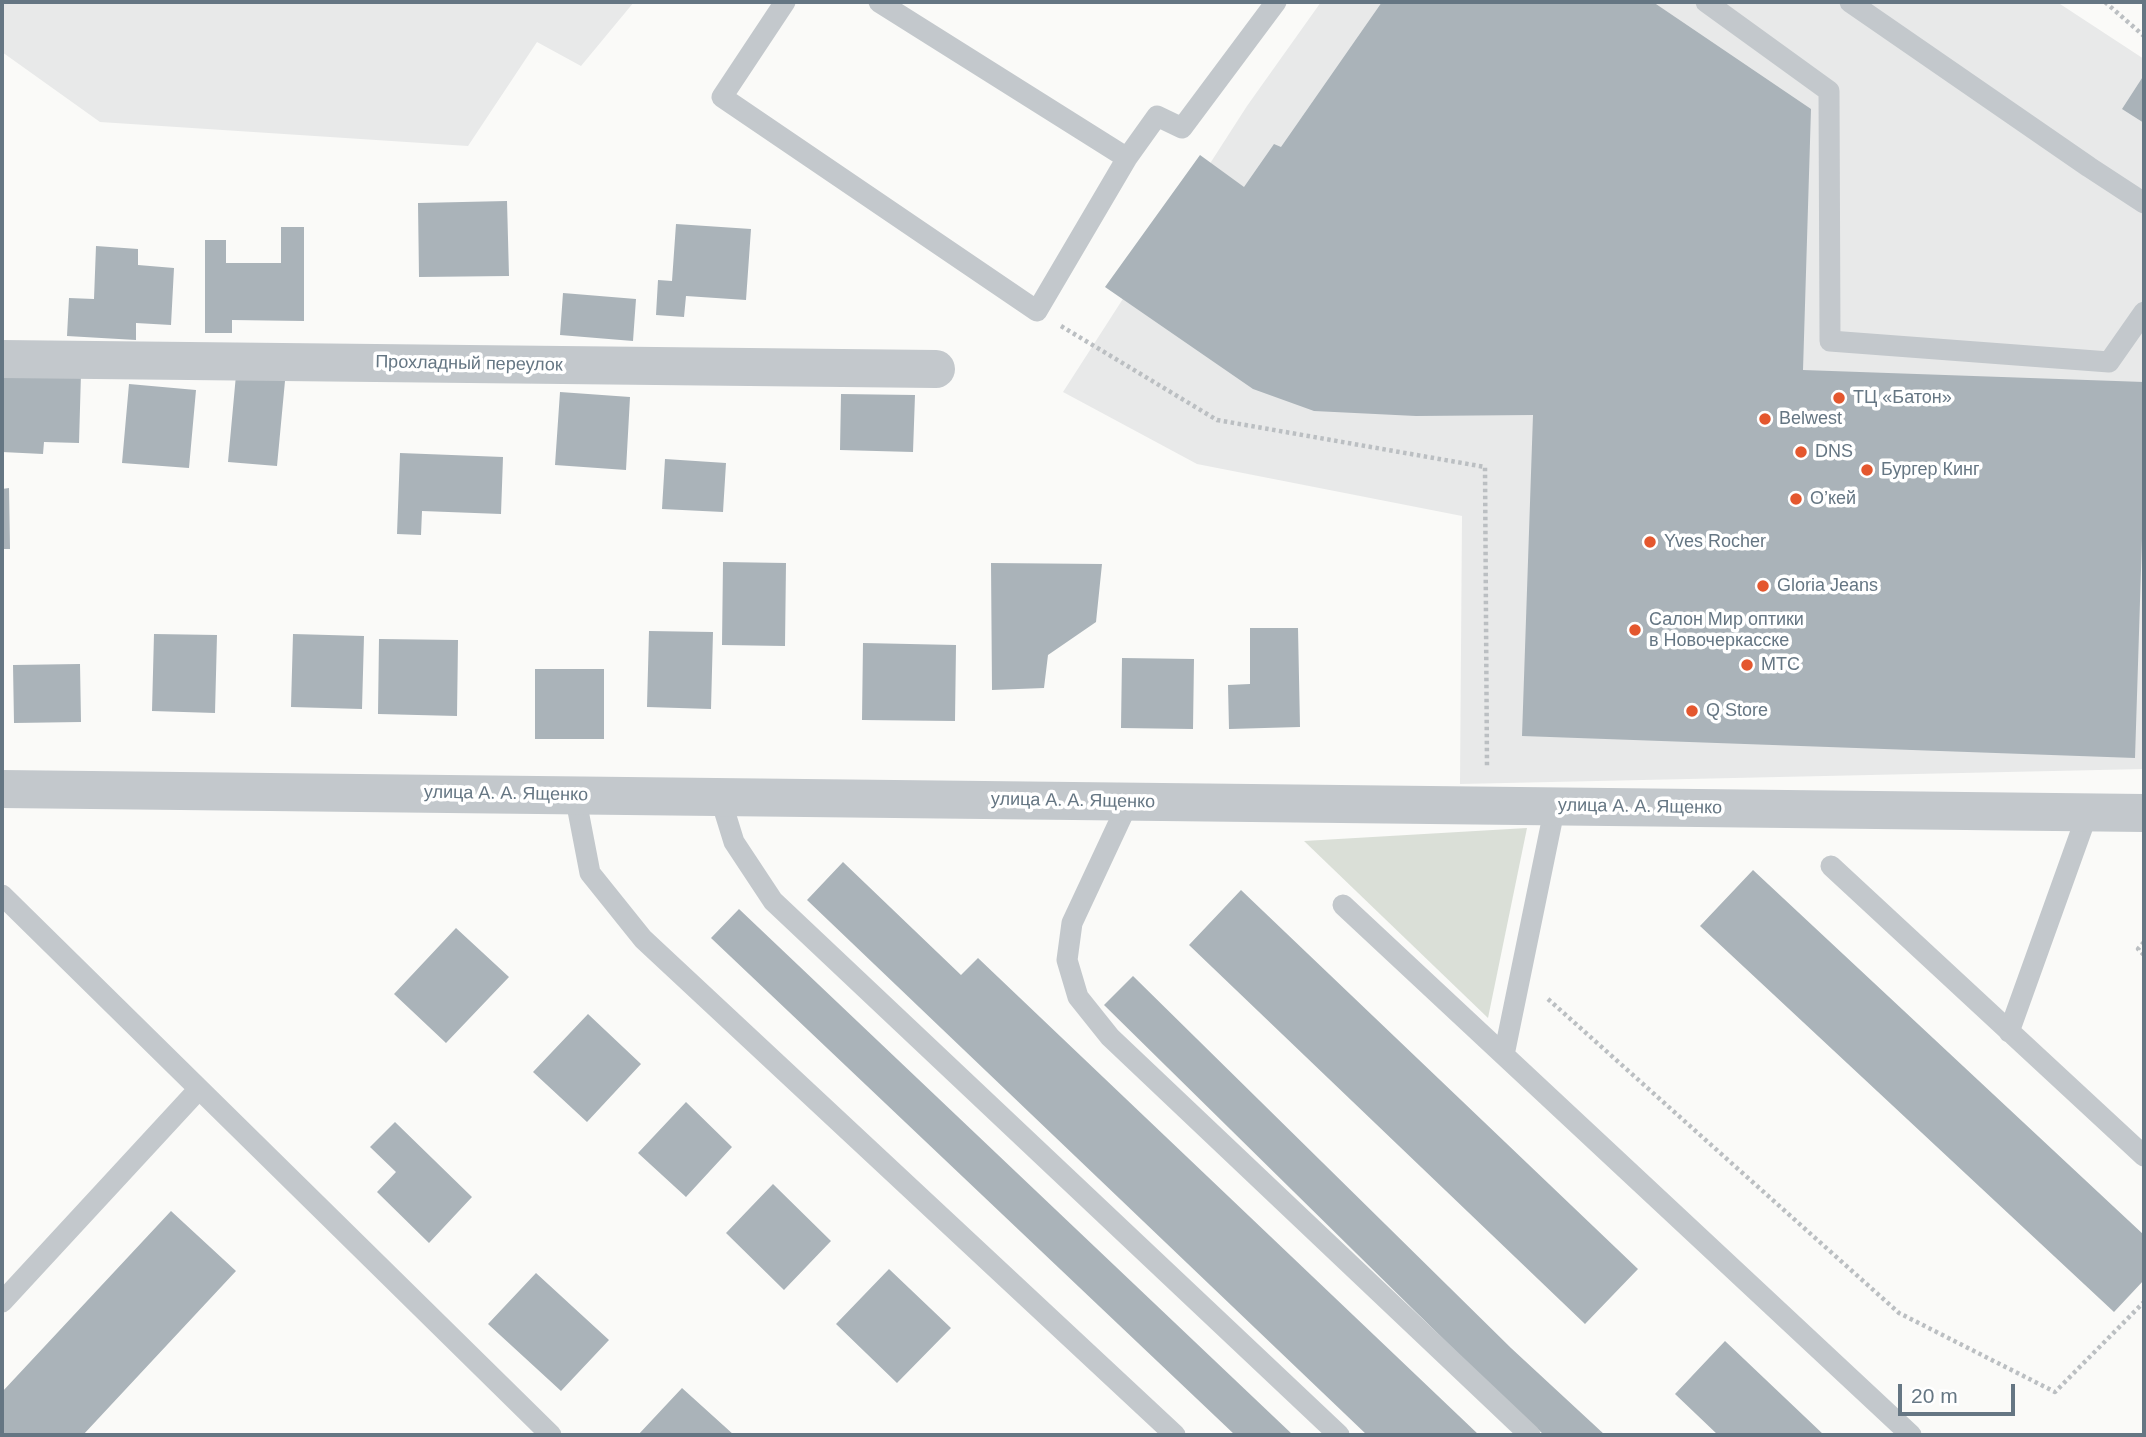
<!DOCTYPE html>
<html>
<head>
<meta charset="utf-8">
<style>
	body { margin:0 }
	#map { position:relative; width:2146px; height:1437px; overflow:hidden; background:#fafaf8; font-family:Helvetica,sans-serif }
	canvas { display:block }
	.frame { position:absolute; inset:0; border:4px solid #657683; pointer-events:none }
	.scale { position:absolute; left:1898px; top:1384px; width:117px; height:32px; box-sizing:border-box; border:4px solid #657683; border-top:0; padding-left:9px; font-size:21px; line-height:24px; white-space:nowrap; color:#657683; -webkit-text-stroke:5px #fff; paint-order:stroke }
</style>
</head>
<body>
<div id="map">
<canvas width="2146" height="1437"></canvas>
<div class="frame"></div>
<div class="scale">20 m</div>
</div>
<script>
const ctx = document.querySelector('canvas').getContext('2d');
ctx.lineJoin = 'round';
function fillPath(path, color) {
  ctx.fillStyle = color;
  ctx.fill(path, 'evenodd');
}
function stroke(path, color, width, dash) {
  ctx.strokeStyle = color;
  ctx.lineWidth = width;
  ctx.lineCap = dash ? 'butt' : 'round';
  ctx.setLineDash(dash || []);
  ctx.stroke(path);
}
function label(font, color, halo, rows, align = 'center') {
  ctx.font = font + ' Helvetica,sans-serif';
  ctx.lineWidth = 7;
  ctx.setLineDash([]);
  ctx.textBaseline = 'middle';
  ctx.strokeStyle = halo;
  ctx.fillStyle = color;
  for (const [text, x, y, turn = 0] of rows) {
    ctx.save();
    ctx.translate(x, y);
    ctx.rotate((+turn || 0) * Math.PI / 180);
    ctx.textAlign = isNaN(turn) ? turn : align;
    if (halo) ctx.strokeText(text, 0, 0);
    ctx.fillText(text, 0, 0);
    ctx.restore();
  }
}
fillPath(new Path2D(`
	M2,2H634L581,66L537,42L468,146L100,122L2,52Z
	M1321,2H2057L2144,59V769L1460,784L1462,516L1197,464L1063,392L1247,106Z`), '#e8e9e9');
fillPath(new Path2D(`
	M1527,828L1488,1018L1304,841Z`), '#dadfd7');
fillPath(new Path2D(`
	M1382,2H1653L1811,109L1803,370L2144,382V476L2135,758L1522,736L1533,415L1416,416L1314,411L1253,389L1105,287L1200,155L1244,187L1274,144L1281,147Z
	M2144,75V123L2122,109Z
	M507,201L509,276L419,277L418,203Z
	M676,224L751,229L746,300L686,296L684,317L656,315L658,280L672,281Z
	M281,227H304V321L232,320V333H205V240H226V263H281Z
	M96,246L138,249V265L174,268L171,325L136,323V340L67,336L69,298L94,299Z
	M563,293L636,299L633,341L560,335Z
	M2,370L81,373L79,443L44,442L43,454L2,452Z
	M236,375L285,381L277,466L228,462Z
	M129,384L196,390L189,468L122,463Z
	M560,392L630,397L626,470L555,465Z
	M841,394L915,395L913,452L840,450Z
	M400,453L503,457L501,514L422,511L421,535L397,534Z
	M665,459L726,463L723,512L662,509Z
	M9,488L10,549H2V489Z
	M723,562L786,563L785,646L722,645Z
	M991,563L1102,564L1096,622L1048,655L1044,688L992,690Z
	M1250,628H1298L1300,727L1229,729L1228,685L1250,684Z
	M649,631L713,632L711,709L647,707Z
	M154,634L217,635L215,713L152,711Z
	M293,634L364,636L362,709L291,707Z
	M379,639L458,640L457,716L378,714Z
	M863,643L956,645L955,721L862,720Z
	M1122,658L1194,659L1193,729L1121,728Z
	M80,664L81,722L14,723L13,665Z
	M535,669H604V739H535Z
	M843,862L961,975L978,958L1479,1435H1367L807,900Z
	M1753,870L2144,1235V1280L2114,1312L1700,926Z
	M1241,890L1638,1269L1585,1324L1189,945Z
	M739,909L1293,1435H1235L711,938Z
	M456,928L509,977L446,1043L394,994Z
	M1133,976L1511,1348L1605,1435H1544L1483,1378L1104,1005Z
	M588,1014L641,1064L587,1122L533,1072Z
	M686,1102L732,1147L686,1197L638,1153Z
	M395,1122L472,1197L429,1243L377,1192L396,1172L370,1147Z
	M773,1184L831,1241L784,1290L726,1233Z
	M171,1211L236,1271L83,1435H2V1392Z
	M889,1269L951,1328L897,1383L836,1324Z
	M536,1273L609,1340L561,1391L488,1324Z
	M1725,1341L1824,1435H1718L1675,1394Z
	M682,1388L734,1435H638Z`), '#aab3b9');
stroke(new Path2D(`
	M2105,2L2144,36
	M1061,326L1217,420L1485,467L1487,767
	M2144,942L2138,949L2144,955
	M1548,999L1899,1313L2055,1392L2144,1302`), '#bbbfc2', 4.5, [3.5, 3.5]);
stroke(new Path2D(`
	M785,2L722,97L1037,311L1127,158L1157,116L1182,128L1276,2
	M879,2L1127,158
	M1706,2L1829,91L1830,341L2109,362L2144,312
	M1850,2L2089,167L2144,203
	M575,795L590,873L643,939L1175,1435
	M720,797L734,842L773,901L1339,1435
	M1129,801L1072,923L1067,960L1078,997L1110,1037L1530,1435
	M1831,866L2144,1156
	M2,895L551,1435
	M1343,905L1911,1435
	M2009,1032L2088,812
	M1504,1055L1555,806
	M2,1302L198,1090`), '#c3c8cc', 21);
stroke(new Path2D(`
	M2,359L936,369
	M2,789L2144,813`), '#c3c8cc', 38);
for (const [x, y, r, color] of [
	[1839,398,7,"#e4572e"],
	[1765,419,7,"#e4572e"],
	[1801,452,7,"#e4572e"],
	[1867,470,7,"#e4572e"],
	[1796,499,7,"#e4572e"],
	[1650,542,7,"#e4572e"],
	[1763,586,7,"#e4572e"],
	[1635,630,7,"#e4572e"],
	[1747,665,7,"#e4572e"],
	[1692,711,7,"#e4572e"]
]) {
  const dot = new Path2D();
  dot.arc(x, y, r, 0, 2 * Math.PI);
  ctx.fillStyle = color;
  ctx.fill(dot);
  stroke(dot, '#fff', 2.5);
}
label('18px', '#657683', '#fff', [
	["Прохладный переулок",469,364,1],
	["улица А. А. Ященко",506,794,1],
	["улица А. А. Ященко",1073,801,1],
	["улица А. А. Ященко",1640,807,1]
]);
label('18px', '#657683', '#fff', [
	["ТЦ «Батон»",1853,398],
	["Belwest",1779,419],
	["DNS",1815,452],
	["Бургер Кинг",1881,470],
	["О’кей",1810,499],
	["Yves Rocher",1664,542],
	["Gloria Jeans",1777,586],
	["Салон Мир оптики",1649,620],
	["в Новочеркасске",1649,641],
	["МТС",1761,665],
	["Q Store",1706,711]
], 'left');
</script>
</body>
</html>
